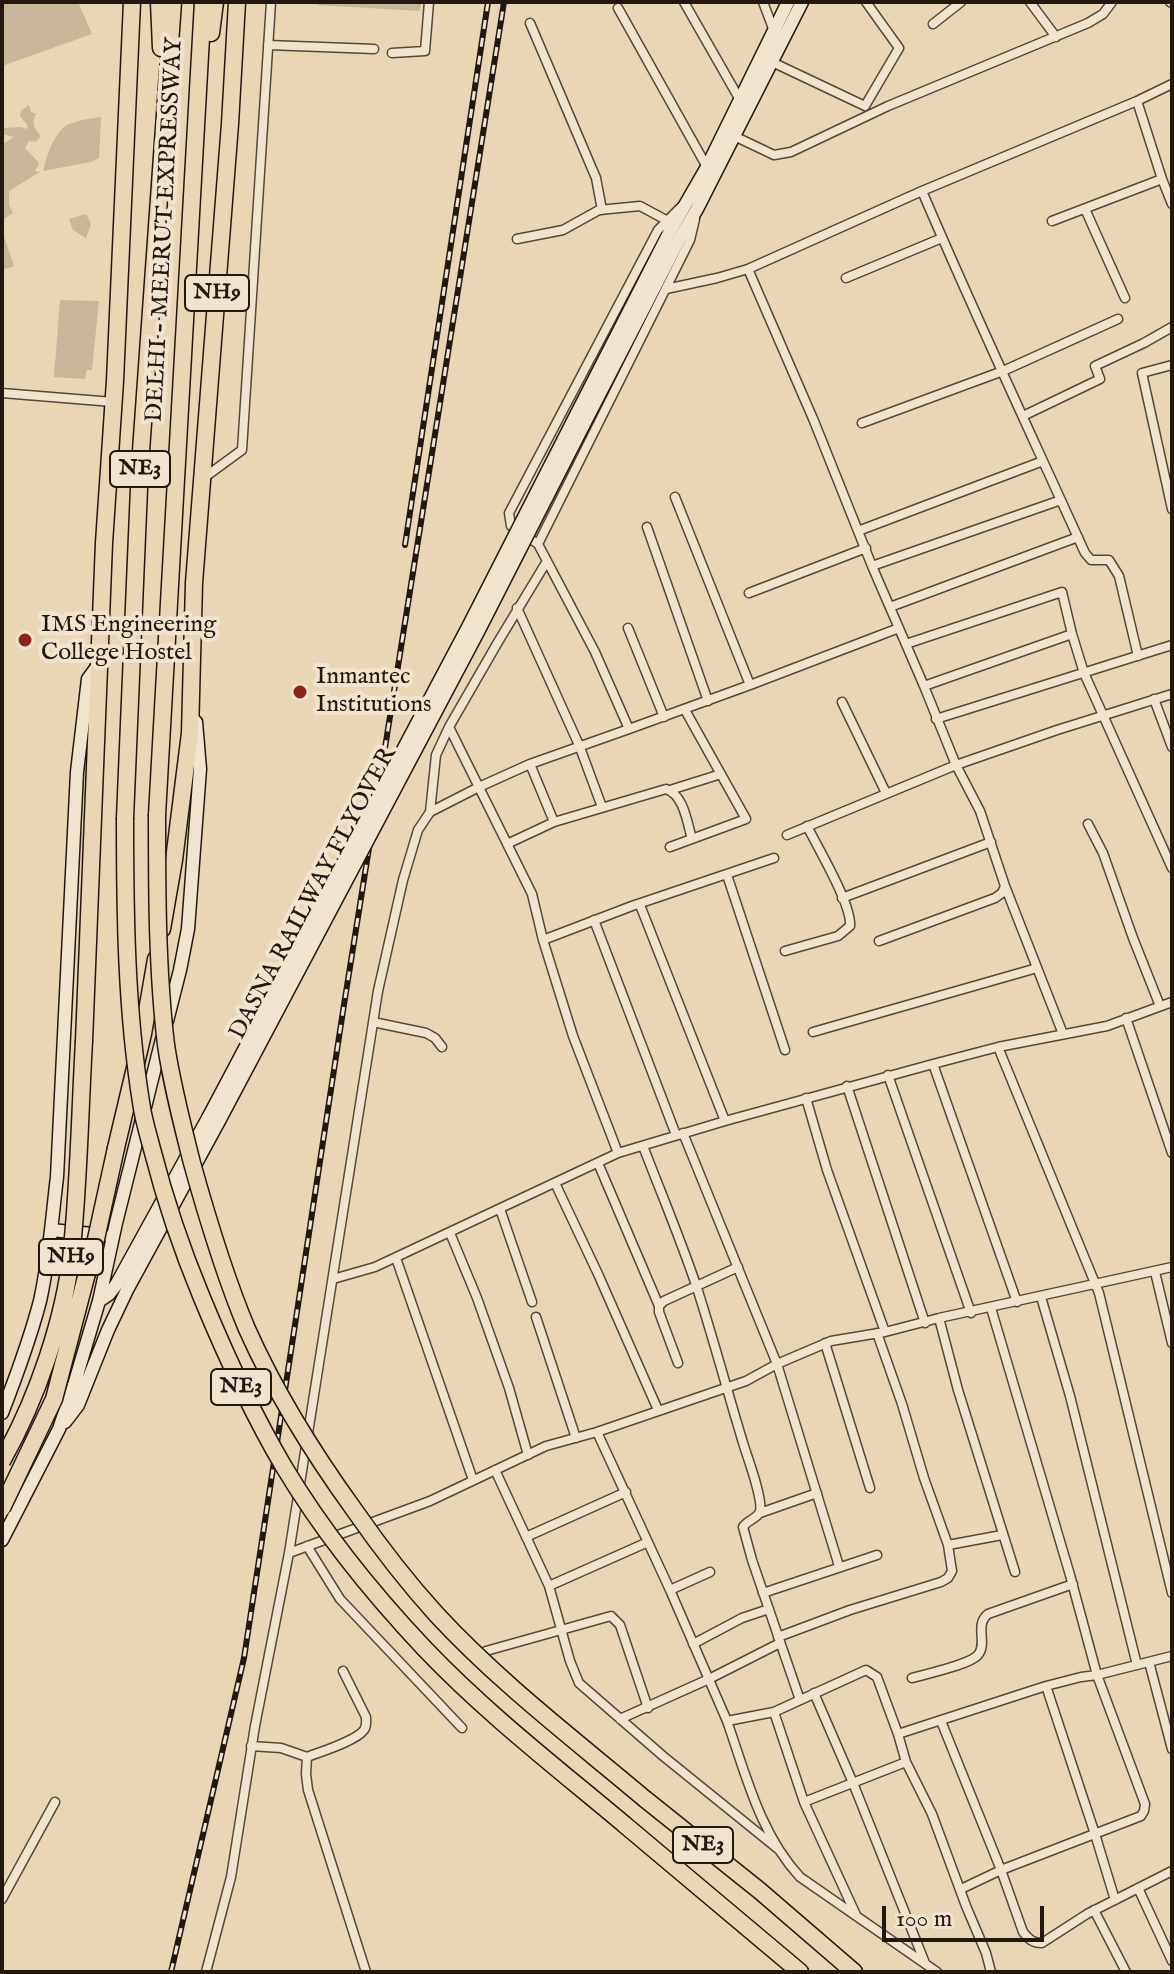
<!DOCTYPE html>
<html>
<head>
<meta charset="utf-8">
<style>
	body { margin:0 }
	#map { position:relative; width:1174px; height:1974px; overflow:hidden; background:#e9d6b5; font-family:"IM FELL English",serif }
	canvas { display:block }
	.frame { position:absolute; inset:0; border:4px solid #231810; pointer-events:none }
	.scale { position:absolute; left:882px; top:1906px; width:162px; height:36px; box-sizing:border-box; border:4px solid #231810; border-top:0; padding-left:10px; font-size:24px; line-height:28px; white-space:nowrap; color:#231810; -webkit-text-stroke:6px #f1e4cf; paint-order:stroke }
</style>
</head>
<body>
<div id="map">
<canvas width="1174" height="1974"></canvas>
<div class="frame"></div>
<div class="scale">100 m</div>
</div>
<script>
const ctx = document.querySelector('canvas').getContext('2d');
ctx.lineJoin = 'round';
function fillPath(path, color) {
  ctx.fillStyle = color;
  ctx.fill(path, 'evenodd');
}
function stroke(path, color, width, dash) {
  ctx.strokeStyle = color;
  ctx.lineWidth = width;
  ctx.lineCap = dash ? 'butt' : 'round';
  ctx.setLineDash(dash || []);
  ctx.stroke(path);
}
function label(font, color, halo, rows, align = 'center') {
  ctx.font = font + ' "IM FELL English",serif';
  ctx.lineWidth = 8;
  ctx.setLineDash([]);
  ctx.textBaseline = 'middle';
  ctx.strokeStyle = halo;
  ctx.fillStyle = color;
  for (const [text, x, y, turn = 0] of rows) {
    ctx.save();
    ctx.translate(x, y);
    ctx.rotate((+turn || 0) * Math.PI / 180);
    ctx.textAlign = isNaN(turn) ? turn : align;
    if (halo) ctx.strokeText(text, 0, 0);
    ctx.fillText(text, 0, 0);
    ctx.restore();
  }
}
fillPath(new Path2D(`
	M2,2H78L92,34L2,66Z
	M317,2H421L420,11L317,5Z
	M29,105L31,112L36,114C31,124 34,128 41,136L36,142L29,141L25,148L39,163L35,171L40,172L9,191V205L13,213L4,219L2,213V140L5,143L13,137L3,134L2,128L21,127L26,129L28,126L20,116L21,111Z
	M101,117L99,158L91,162L43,171C46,158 53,137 63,128C72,120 90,119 101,117Z
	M86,214L91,224L86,238L73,230L69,219Z
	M2,231L14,266L2,270Z
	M60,300L99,301L92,370H87L85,379L54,377Z`), '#c7b699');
const street = new Path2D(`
	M684,2L740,100
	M763,2L774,31
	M1030,2L1056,37
	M1170,2L1172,3
	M618,8L707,167
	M530,23L596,178L602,210
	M933,24L961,2
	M268,45L374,49
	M392,53L425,51L429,2
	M772,62L865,106L899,48L866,2
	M734,136L774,155L791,152L888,106L1088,23L1103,14L1112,2
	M1162,179L1172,204
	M922,191C974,313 1031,434 1085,553L1091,560H1109L1119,576L1138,656
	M1085,209L1125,298
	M1052,221L1162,179L1137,101
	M517,239L563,230L599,210L640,206L666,220
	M748,269L814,421L872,566L924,686L956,765L980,811L1005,886L1002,893L995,898L879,941
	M846,278L942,238
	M666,289L717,278L748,269L922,191L1137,101L1172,84
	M1172,365L1142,373L1172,509
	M2,393L113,402
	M1023,416L1100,379L1095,366L1144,343L1172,327
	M862,423L1003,371L1118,319
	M205,477L242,450L271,2
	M675,497L750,685
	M647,527L708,701
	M858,531L1043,461
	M538,544L511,526L509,513L658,230L681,207
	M872,566L1061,500
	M749,593L866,548
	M890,607L1078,537
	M517,608L579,745L602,807
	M628,628L664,717
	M906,644L1062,592L1072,634L1084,673L1172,868
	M924,686L1072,634
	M1154,699L1172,747
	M842,702L886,793
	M936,719L1172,645
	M449,727L532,894L543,940L573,1036L618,1153
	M629,729L750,685L899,628
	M530,764L554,822
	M670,790L721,774
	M430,812L436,755L449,727L498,642L547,561
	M1088,824L1103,853L1133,938L1160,1006
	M787,835L956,765L1057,730L1172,694
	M507,844L554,822L666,789C684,795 687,822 692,839
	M670,847L746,819L685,710
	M727,875L785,1050
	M1005,886L1063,1034
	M842,898L991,842
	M640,905L725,1121
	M594,920L676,1135
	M543,940L632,906L774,858
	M785,951L838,936L850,926C852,905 818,848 807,826
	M1126,1018L1172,1153
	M373,1022L426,1033L435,1038L442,1047
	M813,1032L1037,968
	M998,1047L1099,1293L1172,1593
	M933,1064L1017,1302
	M888,1075L971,1313
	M847,1086L925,1323
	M806,1098L827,1170L885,1332
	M683,1133L777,1364L839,1566
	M643,1146C661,1193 681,1240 697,1288C714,1341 728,1394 744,1446C748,1459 763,1499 760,1511C758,1519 748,1519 743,1527L752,1560L800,1700
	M598,1163L659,1306
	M555,1183L598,1274L658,1410
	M500,1209L532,1302
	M450,1233L477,1298L509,1388L528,1455
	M396,1258L473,1480
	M1155,1272L1172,1343
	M333,1279L375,1267L618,1153L725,1121L933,1064L998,1047L1107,1026L1172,1002
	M1041,1297L1070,1396L1137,1665
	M536,1317L576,1438
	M939,1318L958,1390L1015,1572
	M825,1343L870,1488
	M678,1363L659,1312V1306L664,1301L738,1267
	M597,1432L670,1590L727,1721L774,1712L866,1670L877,1677L898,1734L1046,1686L1081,1677L1097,1675L1172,1656
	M495,1470L549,1586L570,1661L579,1683L663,1756L778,1849
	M760,1513L817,1493
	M526,1537L626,1492
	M948,1545L1002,1535
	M307,1546L340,1599L462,1728
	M289,1553L430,1501L546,1446L597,1432L746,1381L777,1364L831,1341L885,1332L939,1318L1172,1267
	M549,1586L648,1542
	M670,1590L710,1572
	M763,1593L877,1555
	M778,1637L850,1610L941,1582L948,1578L952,1571L948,1545L924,1478L902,1404L877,1333
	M693,1644L742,1618L769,1609
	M486,1651L611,1616L620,1625L648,1708
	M1149,1662L1172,1749
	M912,1678C926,1674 969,1665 978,1655C988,1643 974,1625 988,1614L1073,1584
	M1046,1686L1095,1834L1115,1900
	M814,1693L853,1783L925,1963
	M774,1712L804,1802L856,1915
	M620,1719L709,1679L780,1643
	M727,1721C746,1775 760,1834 800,1877L937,1972
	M941,1721L1001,1870L1023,1932C1029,1939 1032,1943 1042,1943L1087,1914L1172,1871
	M898,1734L906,1762L932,1814L966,1906L986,1953L991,1972
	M251,1746L281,1748L307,1757C320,1752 356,1741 364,1730C367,1726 366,1723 366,1717L343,1671
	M307,1757L306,1774L308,1790L366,1972
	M804,1802L906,1762
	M1138,1888L1172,1961
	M961,1889L1001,1870L1141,1816L1144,1811L1145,1804L1097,1675L1070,1575L991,1308
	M2,1899L55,1802
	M1094,1910L1126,1972
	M206,1972L231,1877L255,1726L289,1553L378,991L403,880L418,830L430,812L479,787L530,764L629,729L595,652L538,544L690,240L695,219`);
const secondary = new Path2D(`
	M573,421L669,233L707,167L788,2
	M583,426L680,238L697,209L802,2
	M167,1021L180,970L188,929L200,769L196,722
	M51,1230L103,1235
	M99,1301L109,1294L116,1285L208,1118
	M2,1413C16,1377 30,1339 40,1301C49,1261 52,1218 57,1177L77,772L88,679L99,664
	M65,1422L78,1405L108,1330L127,1290L218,1123
	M2,1540L59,1429L74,1385L99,1301L116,1223L162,1039`);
const highway = new Path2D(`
	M159,2L161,48
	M211,33L215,2
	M157,815L203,2
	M125,818L140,465L173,2
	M162,929L174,860L190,733L194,583L230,124L237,2
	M84,1041L104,543L115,381L132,2
	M116,1148L143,1034L156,959
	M645,1799L760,1891L854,1972
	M625,1825L800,1972`);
stroke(street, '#544839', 11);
stroke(secondary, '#231810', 15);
stroke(highway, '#231810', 19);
stroke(street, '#f1e4cf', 8);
stroke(secondary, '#f1e4cf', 12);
stroke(highway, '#e9d6b5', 16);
const rail = new Path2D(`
	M405,545L488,2
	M171,1972L244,1658L343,1011L504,2`);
stroke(rail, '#231810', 6);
stroke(rail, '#f1e4cf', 3, [9]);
const secondaryBridge = new Path2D(`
	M208,1118L468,627L573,421
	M218,1123L478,632L583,426`);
const highwayBridge = new Path2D(`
	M157,815C157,891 157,969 166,1045C172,1085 182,1124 192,1163C207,1217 225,1277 247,1329C276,1394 313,1453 355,1511C380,1547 407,1582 437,1615C500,1683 575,1740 645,1799
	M125,818C125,913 126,1008 141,1102C143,1118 148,1134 152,1149C165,1200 182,1250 202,1298C226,1356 252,1413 284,1467C323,1532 373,1594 425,1649C486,1713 557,1768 625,1825
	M2,1461C37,1399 65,1318 72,1248C79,1179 80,1110 84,1041
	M2,1508L54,1399L96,1239L116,1148`);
stroke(secondaryBridge, '#231810', 15, []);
stroke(highwayBridge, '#231810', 19, []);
stroke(secondaryBridge, '#f1e4cf', 12);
stroke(highwayBridge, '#e9d6b5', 16);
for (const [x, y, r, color] of [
	[25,640,8,"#8f2418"],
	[300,692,8,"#8f2418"]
]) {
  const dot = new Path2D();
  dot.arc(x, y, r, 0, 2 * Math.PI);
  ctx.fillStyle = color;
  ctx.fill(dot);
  stroke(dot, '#f1e4cf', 3);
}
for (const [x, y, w] of [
	[217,293,64],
	[140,469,60],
	[71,1257,64],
	[241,1387,60],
	[703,1845,60]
]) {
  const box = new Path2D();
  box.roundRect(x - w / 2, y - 18, w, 36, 6);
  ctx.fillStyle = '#f1e4cf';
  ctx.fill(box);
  stroke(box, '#231810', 2);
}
label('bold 22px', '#231810', null, [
	["NH9",217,293],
	["NE3",140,469],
	["NH9",71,1257],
	["NE3",241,1387],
	["NE3",703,1845]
]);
label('24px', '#231810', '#f1e4cf', [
	["DELHI - MEERUT EXPRESSWAY",166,230,-87],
	["DASNA RAILWAY FLYOVER",314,894,-62]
]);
label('24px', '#231810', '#f1e4cf', [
	["IMS Engineering",41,626],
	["College Hostel",41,654],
	["Inmantec",316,678],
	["Institutions",316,706]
], 'left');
</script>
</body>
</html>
